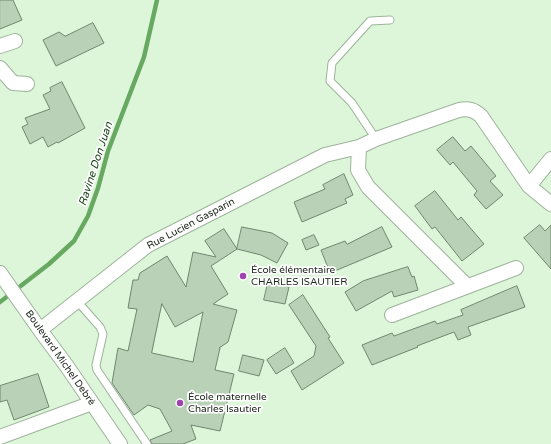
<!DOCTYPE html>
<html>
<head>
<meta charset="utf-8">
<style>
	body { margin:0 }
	canvas { display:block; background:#ddf6da }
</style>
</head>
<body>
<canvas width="551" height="444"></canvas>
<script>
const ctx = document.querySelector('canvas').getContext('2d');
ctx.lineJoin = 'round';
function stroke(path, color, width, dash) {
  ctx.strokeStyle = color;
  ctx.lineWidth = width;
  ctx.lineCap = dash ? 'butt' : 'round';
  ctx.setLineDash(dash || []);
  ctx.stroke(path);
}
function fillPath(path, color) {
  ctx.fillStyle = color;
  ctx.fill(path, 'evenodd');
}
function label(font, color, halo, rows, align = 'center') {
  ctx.font = font + ' "Varela Round",sans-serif';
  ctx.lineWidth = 3.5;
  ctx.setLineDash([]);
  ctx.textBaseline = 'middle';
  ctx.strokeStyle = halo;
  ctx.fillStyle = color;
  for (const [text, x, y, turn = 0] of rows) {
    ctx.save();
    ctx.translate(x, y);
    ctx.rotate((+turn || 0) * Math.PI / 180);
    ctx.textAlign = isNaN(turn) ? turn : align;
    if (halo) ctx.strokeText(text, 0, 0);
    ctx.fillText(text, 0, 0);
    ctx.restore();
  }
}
stroke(new Path2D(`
	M0,302L49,264L74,241L88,216L98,188L108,151L144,57L157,0`), '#68a962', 4.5);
const building = new Path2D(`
	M0,0H13L22,20L0,29Z
	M93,23L104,43L56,66L43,40L59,32L65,36Z
	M62,82L85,128L58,143L57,142L48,147L43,137L30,144L22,127L28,124L25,118L50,109L43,95L51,91L50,88Z
	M453,137L465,151L471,146L496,176L490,181L503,195L486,209L474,195L477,191L453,162L450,165L437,150Z
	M344,174L353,195L345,199L347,203L302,222L294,202L325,189L323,185Z
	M435,191L458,220L461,217L484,244L462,261L435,227L432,229L415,206Z
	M540,225L545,231L551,225V269L524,238Z
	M242,227L272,233L288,243L277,263L261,255L237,249Z
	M382,227L392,247L330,273L321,250L345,241L347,244Z
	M224,229L237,249L211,266L228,294L213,304L237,310L228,342L219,348H220L215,370L234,374L220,431L191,425L196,439L183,444H152L150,440L172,431L160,409L148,405L134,415L112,383L118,348L128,351L137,309L128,308L133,280H138L140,273L167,256L186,287L193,252L216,257L205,241ZM162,304L175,327L203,312L193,362L152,353Z
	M314,235L319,245L306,250L302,240Z
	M408,267L412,277L414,276L418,290L394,297L392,291L356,311L345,292L363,281Z
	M268,283L289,287L285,304L264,300Z
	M517,286L525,307L468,327L471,335L458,340L454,332L417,346L418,347L372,365L362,345L392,333L394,336L435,321L437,324L463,315L461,310Z
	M303,295L330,337L328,338L344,363L302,390L291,371L314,356L316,346L289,305Z
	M285,348L294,363L276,374L267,360Z
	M243,355L264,360L259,376L239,371Z
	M38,374L49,407L14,420L7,400L0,402V386Z`);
fillPath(building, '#b9d1b6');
stroke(building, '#70866d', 1);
const lane = new Path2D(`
	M376,139L352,103L330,81L332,63L370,21L390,20
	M77,301L100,327L103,334L96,365L97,370L147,444`);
const street = new Path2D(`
	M0,46L15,41
	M0,68L13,83L27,84
	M359,147L358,170L368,187L467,286
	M529,186L551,159
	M0,273L40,330L66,365L120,444
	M392,315L516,268
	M40,330L148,245L325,155L359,147L376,139L459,110C469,108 474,110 481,116L529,186L551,204
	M0,437L92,403`);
stroke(lane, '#9db49a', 9);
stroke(street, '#9db49a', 16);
stroke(lane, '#fff', 7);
stroke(street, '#fff', 14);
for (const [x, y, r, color] of [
	[243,276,4,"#9f43ad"],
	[180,403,4,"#9f43ad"]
]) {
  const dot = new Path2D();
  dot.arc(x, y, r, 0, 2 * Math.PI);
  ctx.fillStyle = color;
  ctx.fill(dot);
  stroke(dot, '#fff', 1.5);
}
label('10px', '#20291f', '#fff', [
	["Rue Lucien Gasparin",191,224,-28],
	["Boulevard Michel Debré",60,358,55]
]);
label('10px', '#20291f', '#fff', [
	["École élémentaire",251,270],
	["CHARLES ISAUTIER",251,282],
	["École maternelle",188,397],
	["Charles Isautier",188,409]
], 'left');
label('italic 11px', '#113e0e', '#fff', [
	["Ravine Don Juan",96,164,-72]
]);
</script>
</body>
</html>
